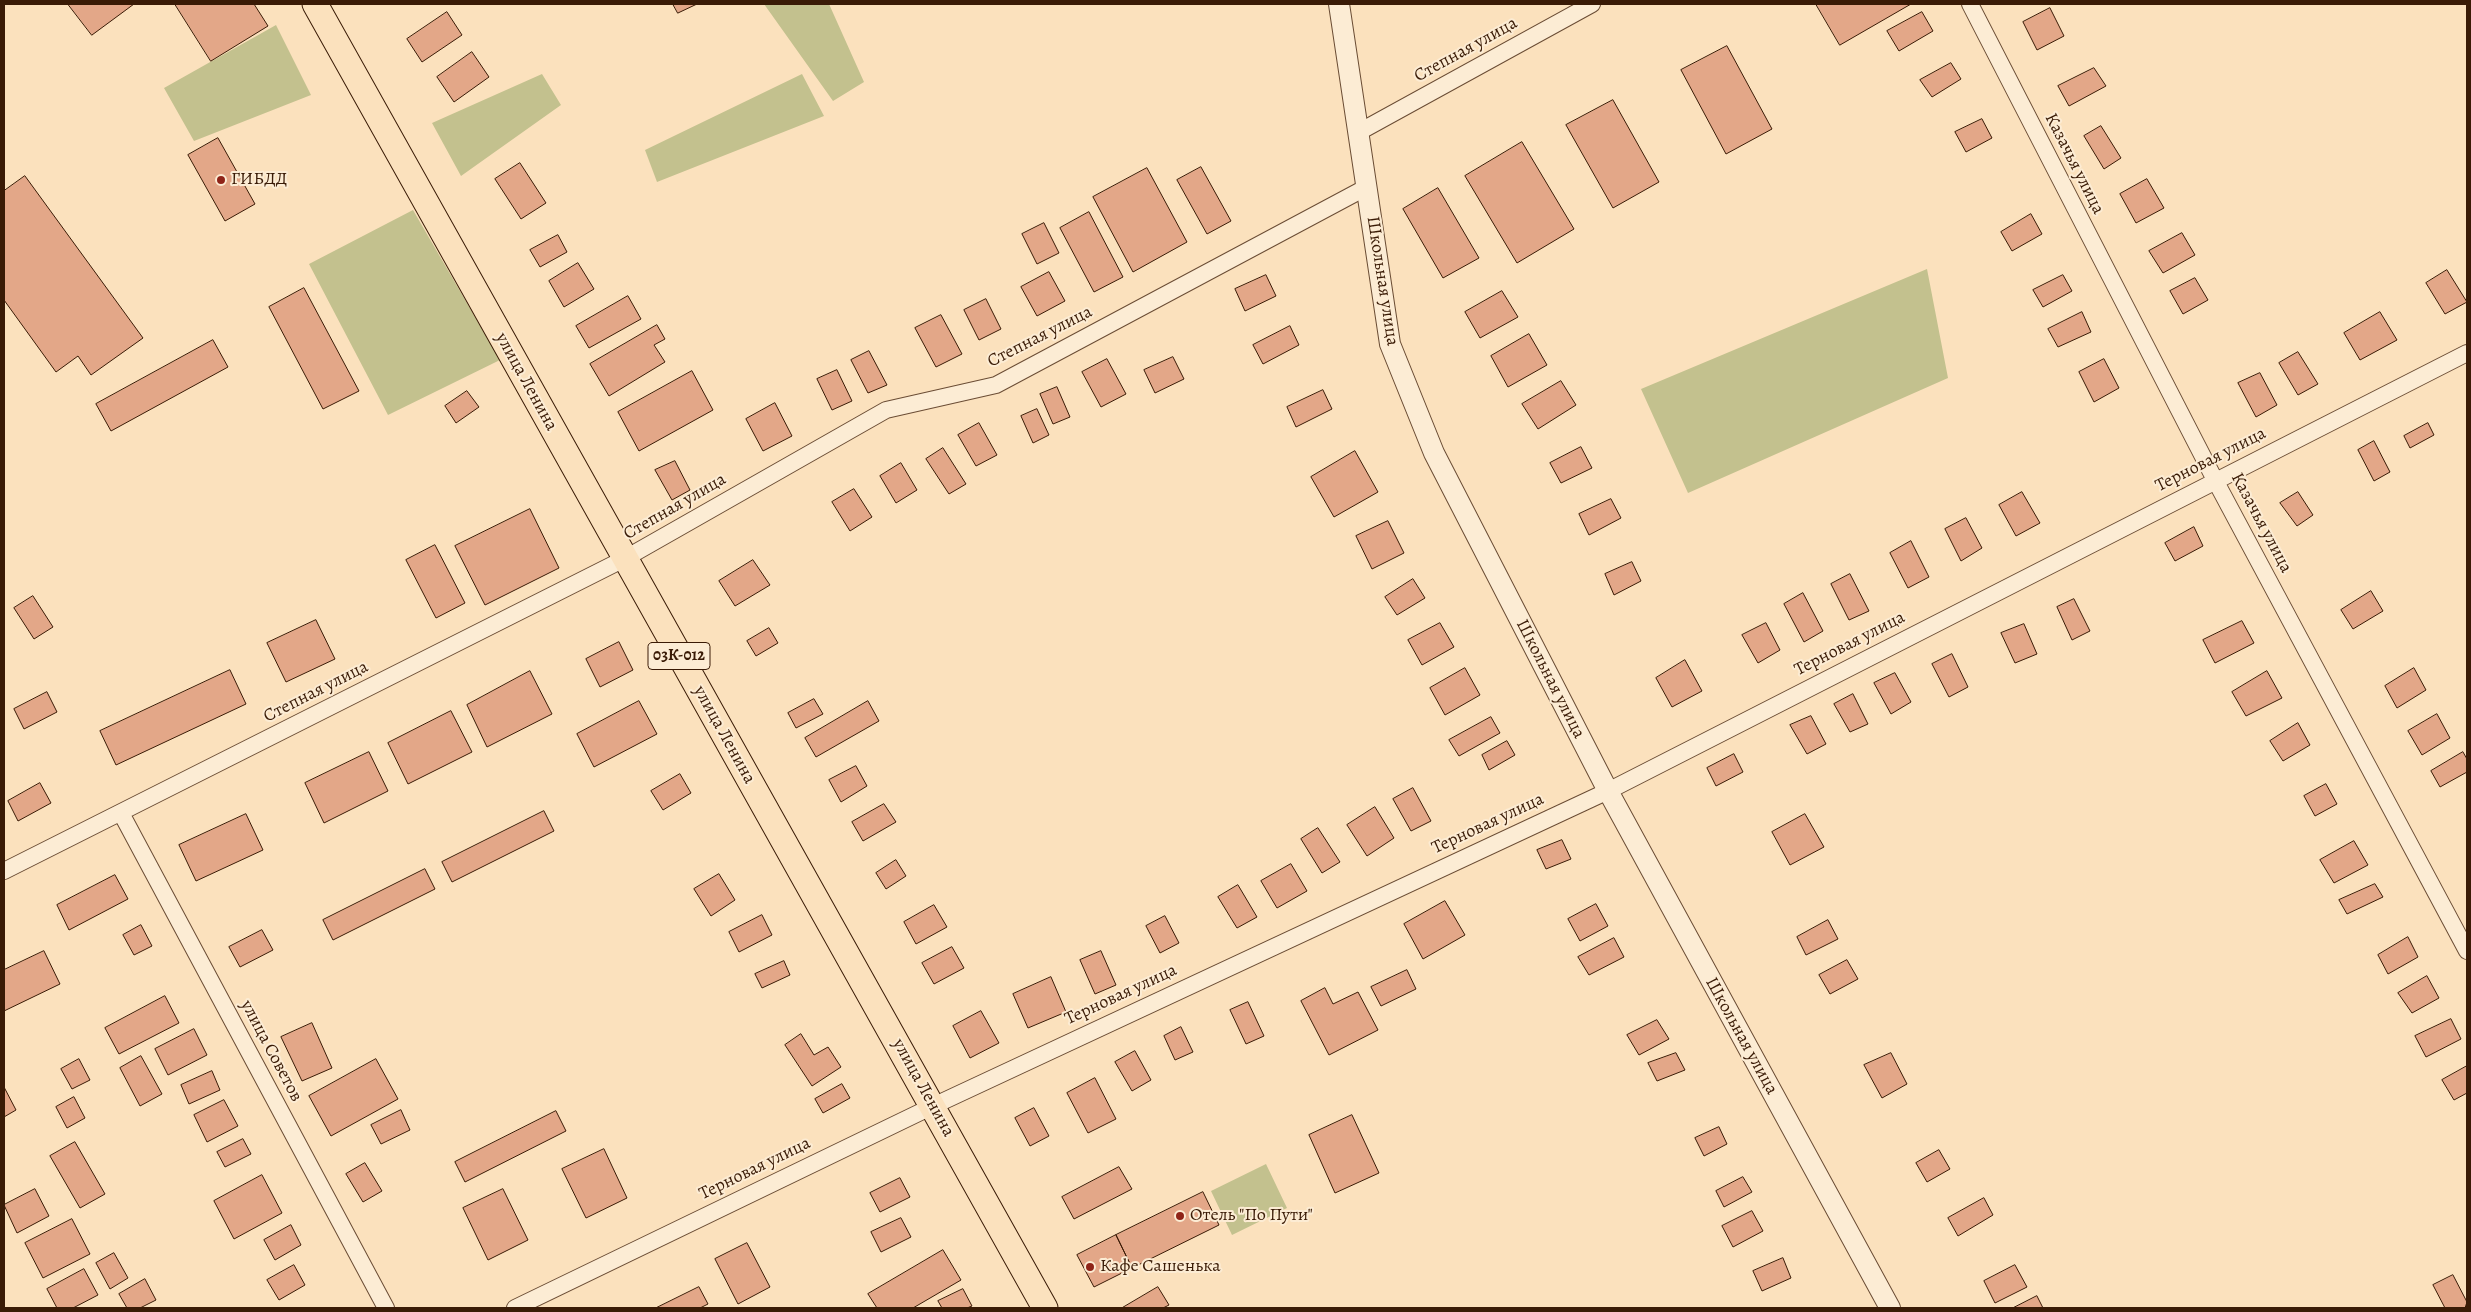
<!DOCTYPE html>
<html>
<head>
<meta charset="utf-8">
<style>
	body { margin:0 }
	#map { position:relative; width:2471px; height:1312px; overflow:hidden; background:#fbe1bd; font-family:Alegreya,serif }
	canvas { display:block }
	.frame { position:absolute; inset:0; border:5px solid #3a1b06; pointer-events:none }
</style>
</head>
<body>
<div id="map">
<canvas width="2471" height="1312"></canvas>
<div class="frame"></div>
</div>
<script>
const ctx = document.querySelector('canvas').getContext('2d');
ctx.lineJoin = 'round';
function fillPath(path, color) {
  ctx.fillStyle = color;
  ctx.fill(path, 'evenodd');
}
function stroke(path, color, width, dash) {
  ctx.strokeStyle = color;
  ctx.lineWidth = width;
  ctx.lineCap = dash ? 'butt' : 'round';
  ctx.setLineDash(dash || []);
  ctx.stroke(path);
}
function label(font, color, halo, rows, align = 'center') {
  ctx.font = font + ' Alegreya,serif';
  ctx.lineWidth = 4;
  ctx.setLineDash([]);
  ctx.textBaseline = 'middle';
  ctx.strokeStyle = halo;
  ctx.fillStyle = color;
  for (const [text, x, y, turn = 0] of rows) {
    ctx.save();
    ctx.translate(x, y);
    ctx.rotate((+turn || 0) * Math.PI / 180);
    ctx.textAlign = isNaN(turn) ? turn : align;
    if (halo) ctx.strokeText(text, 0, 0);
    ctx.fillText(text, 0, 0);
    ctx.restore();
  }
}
fillPath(new Path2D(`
	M764,4H829L864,82L833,101Z
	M276,25L311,95L194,141L164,88Z
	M542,74L561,105L461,176L432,123Z
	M802,74L824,116L657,182L645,150Z
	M413,210L500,360L388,415L309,264Z
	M1927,269L1948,378L1688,493L1641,389Z
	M1266,1164L1287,1208L1232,1235L1211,1191Z`), '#c3c18e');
const building = new Path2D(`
	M68,4H134L92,35Z
	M175,4H254L268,26L211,61Z
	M673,4H697L678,13Z
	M1816,4H1911L1840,45Z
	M2050,8L2064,36L2037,50L2023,22Z
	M447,12L462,35L422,62L407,39Z
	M1922,12L1933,31L1899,51L1887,31Z
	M1727,46L1772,129L1726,154L1681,70Z
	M472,52L489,77L454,102L437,77Z
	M1951,63L1961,79L1932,97L1920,80Z
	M2094,68L2106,86L2069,106L2058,86Z
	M1613,100L1659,182L1613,208L1566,125Z
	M1982,119L1992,138L1966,152L1955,132Z
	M2101,126L2121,158L2104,169L2084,136Z
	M218,138L255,204L225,221L188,155Z
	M1522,142L1574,229L1517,263L1465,176Z
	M520,163L546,203L521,219L495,179Z
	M1201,167L1231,221L1207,234L1177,180Z
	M1147,168L1187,242L1133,272L1093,197Z
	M25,176L143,338L91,375L78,356L56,372L4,300V191Z
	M2147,179L2164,208L2136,223L2120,194Z
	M1438,188L1479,258L1443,278L1403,209Z
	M1089,212L1123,277L1094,292L1060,228Z
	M2031,214L2042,234L2012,251L2001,232Z
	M1044,223L1059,253L1037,264L1022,234Z
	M2182,233L2195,255L2163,273L2149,251Z
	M558,235L567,252L540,267L530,250Z
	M578,263L594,289L564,307L549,281Z
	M2447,270L2467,302L2445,314L2426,283Z
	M1049,272L1065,301L1037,316L1021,287Z
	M1266,275L1276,296L1245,311L1235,289Z
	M2063,275L2072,291L2043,307L2033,290Z
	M2195,278L2208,300L2183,314L2170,291Z
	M304,288L359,391L323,409L269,307Z
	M1502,291L1518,317L1480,338L1465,312Z
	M628,296L641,319L589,348L576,326Z
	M986,299L1001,329L979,340L964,310Z
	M2082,312L2091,332L2058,347L2048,329Z
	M2380,312L2397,340L2360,360L2344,333Z
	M941,315L962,354L936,367L915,328Z
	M657,325L665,339L654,345L665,362L609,396L590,364Z
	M1290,326L1299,345L1263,364L1253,345Z
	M1529,334L1547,365L1508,387L1491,356Z
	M213,340L228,367L111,431L96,404Z
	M869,351L887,385L868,393L851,360Z
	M2298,352L2318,384L2298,395L2279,363Z
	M1173,357L1184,379L1155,393L1144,370Z
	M1107,359L1126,394L1101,407L1082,372Z
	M2104,359L2119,388L2094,402L2079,372Z
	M837,370L852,401L832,410L817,379Z
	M692,371L713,410L639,451L618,412Z
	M2260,373L2277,405L2256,417L2238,383Z
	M1561,381L1576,405L1538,429L1522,404Z
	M1057,387L1070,417L1053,424L1040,394Z
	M1323,390L1332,409L1296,427L1287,407Z
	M467,391L479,407L456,423L445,406Z
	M775,403L792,436L763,451L746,419Z
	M1037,409L1049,435L1033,443L1021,416Z
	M979,423L997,455L976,466L958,435Z
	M2428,423L2434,435L2410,448L2404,436Z
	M2374,441L2390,472L2374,481L2358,450Z
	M1581,447L1592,468L1561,483L1550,463Z
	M943,448L966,484L949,494L926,459Z
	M1355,451L1378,492L1334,517L1311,477Z
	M675,461L690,490L672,500L655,470Z
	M901,463L917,490L896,503L880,476Z
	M854,489L872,517L850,531L832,502Z
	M2022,492L2040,523L2016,536L1999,505Z
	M2298,492L2313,515L2297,526L2280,503Z
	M1611,499L1621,518L1589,535L1579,514Z
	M530,509L559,568L485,605L455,546Z
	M1966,518L1982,548L1961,561L1945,529Z
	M1388,521L1404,553L1372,569L1356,536Z
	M2194,527L2203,546L2175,561L2165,543Z
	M1911,541L1929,577L1908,588L1890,553Z
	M435,545L465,603L436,618L406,560Z
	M753,560L770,585L735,606L719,581Z
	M1632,562L1641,581L1614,595L1605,574Z
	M1850,574L1869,611L1849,620L1831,584Z
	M1413,579L1425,598L1397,615L1385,597Z
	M2371,591L2383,611L2353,629L2341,610Z
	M1803,593L1823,631L1804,642L1784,604Z
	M33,596L53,627L34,639L14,608Z
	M2074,599L2090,631L2072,640L2057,607Z
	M316,620L335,659L286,682L267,643Z
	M2242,621L2254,643L2215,663L2203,640Z
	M1440,623L1454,647L1422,665L1408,640Z
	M1766,623L1780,650L1758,663L1742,635Z
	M2024,624L2037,654L2015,663L2001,633Z
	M769,628L778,643L756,656L747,641Z
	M619,642L633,670L600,687L586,659Z
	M1952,654L1968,687L1949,697L1932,664Z
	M1685,660L1702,691L1672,707L1656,678Z
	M1465,668L1480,695L1445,715L1430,688Z
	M2414,668L2426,690L2397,708L2385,686Z
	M230,670L246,704L116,765L100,731Z
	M530,671L552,714L487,747L467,705Z
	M2267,671L2282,698L2246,716L2232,692Z
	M1895,673L1911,702L1891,714L1874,683Z
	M47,692L57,712L24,729L14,709Z
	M1853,694L1868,724L1850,732L1834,704Z
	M814,699L823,714L796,728L788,713Z
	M639,701L657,734L594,767L577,734Z
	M868,701L879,721L816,757L805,738Z
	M451,711L472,752L408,784L388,743Z
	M2437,714L2450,738L2422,755L2408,731Z
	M1811,716L1826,744L1807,754L1790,725Z
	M1491,717L1500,733L1459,756L1449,740Z
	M2298,723L2310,745L2283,761L2270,741Z
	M1507,741L1515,755L1489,770L1482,755Z
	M369,752L388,791L324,823L305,783Z
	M2463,752L2467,759V772L2440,787L2431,771Z
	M1734,754L1743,772L1716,786L1707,768Z
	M856,766L867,786L841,802L829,780Z
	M680,774L691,793L663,810L651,791Z
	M40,783L51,803L18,821L8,801Z
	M2326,784L2337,804L2315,816L2304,796Z
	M1413,788L1431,821L1411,831L1393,799Z
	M884,804L896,822L863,841L852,822Z
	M1375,807L1394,838L1367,856L1347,825Z
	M544,811L554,831L452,882L442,862Z
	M246,814L263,850L196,881L179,845Z
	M1805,814L1824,847L1790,865L1772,832Z
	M1318,828L1340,862L1322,873L1301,839Z
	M1562,840L1571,859L1546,869L1537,850Z
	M2354,841L2368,865L2334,883L2320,860Z
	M896,860L906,876L886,889L876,873Z
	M1291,864L1307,891L1277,908L1261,881Z
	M425,869L435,889L333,940L323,920Z
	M719,874L735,900L711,916L694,889Z
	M115,875L128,899L69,930L57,905Z
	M2375,884L2383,897L2347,914L2339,900Z
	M1238,885L1257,917L1237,928L1218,897Z
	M1445,901L1465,935L1423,959L1404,924Z
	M1596,904L1608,926L1580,941L1568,919Z
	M934,905L947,927L916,944L904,922Z
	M762,915L772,935L739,952L729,932Z
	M1165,916L1179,943L1160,953L1146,926Z
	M1828,920L1838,939L1806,955L1797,937Z
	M141,925L152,946L134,955L123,935Z
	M262,930L273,950L240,967L229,947Z
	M2408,937L2418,957L2388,974L2378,955Z
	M1614,938L1624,957L1589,975L1578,957Z
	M952,947L964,968L934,984L922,963Z
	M44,951L60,984L4,1011V970Z
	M1101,951L1116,985L1095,994L1080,960Z
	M1847,960L1858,979L1830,994L1819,975Z
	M784,961L790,975L762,988L755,974Z
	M1407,970L1416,989L1381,1006L1371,987Z
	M2427,976L2439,998L2412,1013L2398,993Z
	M1051,977L1066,1012L1028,1028L1013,994Z
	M1325,988L1333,1004L1358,992L1378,1030L1329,1055L1301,1001Z
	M165,996L179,1023L119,1054L105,1028Z
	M1248,1002L1264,1036L1246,1044L1230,1010Z
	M981,1011L999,1043L970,1058L953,1026Z
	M2451,1019L2461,1039L2426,1057L2415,1036Z
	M1657,1020L1669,1039L1639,1055L1627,1035Z
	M312,1023L332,1068L302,1081L281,1037Z
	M1181,1027L1193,1052L1175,1060L1164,1036Z
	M194,1029L207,1055L168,1075L155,1049Z
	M801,1034L814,1055L828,1047L841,1067L812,1086L785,1045Z
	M1135,1051L1151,1080L1132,1091L1115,1062Z
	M1676,1053L1685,1070L1657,1081L1648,1063Z
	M1891,1053L1907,1084L1882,1098L1864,1065Z
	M141,1056L162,1094L140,1106L120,1068Z
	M79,1059L90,1080L72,1089L61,1069Z
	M376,1059L398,1099L331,1136L309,1096Z
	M2467,1066V1093L2454,1100L2442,1080Z
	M212,1071L220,1090L189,1104L181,1085Z
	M1095,1078L1116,1119L1088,1133L1067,1093Z
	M842,1084L850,1098L823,1113L815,1099Z
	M4,1087L16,1110L4,1117Z
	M74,1097L85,1118L67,1128L56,1107Z
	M224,1100L238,1126L207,1142L194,1115Z
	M1034,1108L1049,1136L1030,1146L1015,1118Z
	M401,1110L410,1130L381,1144L371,1125Z
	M556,1111L566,1131L465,1182L455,1162Z
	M1352,1115L1379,1173L1335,1193L1309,1135Z
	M1719,1127L1727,1144L1704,1156L1695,1138Z
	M243,1139L251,1154L225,1167L217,1152Z
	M75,1142L105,1194L80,1208L50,1156Z
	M604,1149L627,1198L586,1218L562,1169Z
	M1939,1150L1950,1169L1927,1182L1916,1163Z
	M365,1163L382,1191L363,1202L346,1174Z
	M1119,1167L1132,1189L1074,1219L1062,1197Z
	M262,1175L282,1213L234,1239L214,1201Z
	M1743,1177L1752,1192L1724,1207L1716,1191Z
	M900,1178L910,1197L880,1212L870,1193Z
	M35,1189L49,1216L17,1233L4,1205Z
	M503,1189L528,1240L488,1260L463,1208Z
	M1203,1192L1219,1225L1132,1268L1116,1235Z
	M1984,1198L1993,1215L1958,1236L1948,1218Z
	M1752,1211L1763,1231L1733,1247L1722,1226Z
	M901,1218L911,1237L881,1252L871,1232Z
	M72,1219L90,1254L43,1278L25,1243Z
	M291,1225L301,1245L275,1260L264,1240Z
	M1116,1235L1132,1268L1094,1287L1077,1255Z
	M747,1243L770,1287L738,1304L715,1259Z
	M943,1250L961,1280L913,1308H877L868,1294Z
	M114,1253L128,1278L110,1289L96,1263Z
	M1783,1258L1791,1278L1762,1291L1753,1271Z
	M294,1265L305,1285L279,1300L267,1280Z
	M2015,1265L2027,1287L1995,1303L1984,1281Z
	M84,1269L98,1295L73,1308H57L47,1289Z
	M2453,1275L2467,1302L2465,1308H2445L2433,1285Z
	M145,1279L156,1300L140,1308H127L119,1294Z
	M699,1287L708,1304L700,1308H656Z
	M1158,1287L1169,1305L1163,1308H1122Z
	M963,1289L972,1306L967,1308H942L938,1301Z
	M2037,1296L2043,1308H2013Z`);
fillPath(building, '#e3a788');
stroke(building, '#3a1b06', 1);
const minor = new Path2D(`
	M1970,4L2215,480L2467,951
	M1359,132L1592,4
	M121,813L386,1308
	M4,871L624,559L886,410L996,385L1367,187
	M515,1308L933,1106L1608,791L2467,353`);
const tertiary = new Path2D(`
	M1339,4L1390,344L1434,453L1608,791L1890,1308`);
const primary = new Path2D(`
	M315,4L1045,1308`);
stroke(minor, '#6a4c34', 18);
stroke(tertiary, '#6a4c34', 22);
stroke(primary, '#3a1b06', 27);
stroke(minor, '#fcecd4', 16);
stroke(tertiary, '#fcecd4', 20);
stroke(primary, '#fbe1bd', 25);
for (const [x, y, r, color] of [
	[221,180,5,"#8f2418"],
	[1180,1216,5,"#8f2418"],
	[1090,1267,5,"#8f2418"]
]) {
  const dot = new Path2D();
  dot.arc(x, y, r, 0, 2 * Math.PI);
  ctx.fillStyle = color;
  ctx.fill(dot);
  stroke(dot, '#fcecd4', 2);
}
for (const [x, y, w] of [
	[679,656,62]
]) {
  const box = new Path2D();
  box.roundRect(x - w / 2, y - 13.5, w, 27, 4);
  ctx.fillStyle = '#fcecd4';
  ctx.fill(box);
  stroke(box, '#3a1b06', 1);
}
label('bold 16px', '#3a1b06', null, [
	["03К-012",679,656]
]);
label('18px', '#3a1b06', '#fcecd4', [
	["Степная улица",1466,50,-29],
	["Казачья улица",2074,164,63],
	["Школьная улица",1382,281,81],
	["Степная улица",1040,337,-27],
	["улица Ленина",526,382,61],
	["Терновая улица",2211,460,-27],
	["Степная улица",675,507,-30],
	["Казачья улица",2261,523,62],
	["Терновая улица",1850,644,-27],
	["Школьная улица",1550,679,63],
	["Степная улица",316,692,-27],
	["улица Ленина",724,735,61],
	["Терновая улица",1488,824,-25],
	["Терновая улица",1121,995,-25],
	["Школьная улица",1741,1036,61],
	["улица Советов",271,1051,62],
	["улица Ленина",923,1088,61],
	["Терновая улица",755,1169,-26]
]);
label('18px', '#3a1b06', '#fcecd4', [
	["ГИБДД",231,180],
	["Отель \"По Пути\"",1190,1216],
	["Кафе Сашенька",1100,1267]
], 'left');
</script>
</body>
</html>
